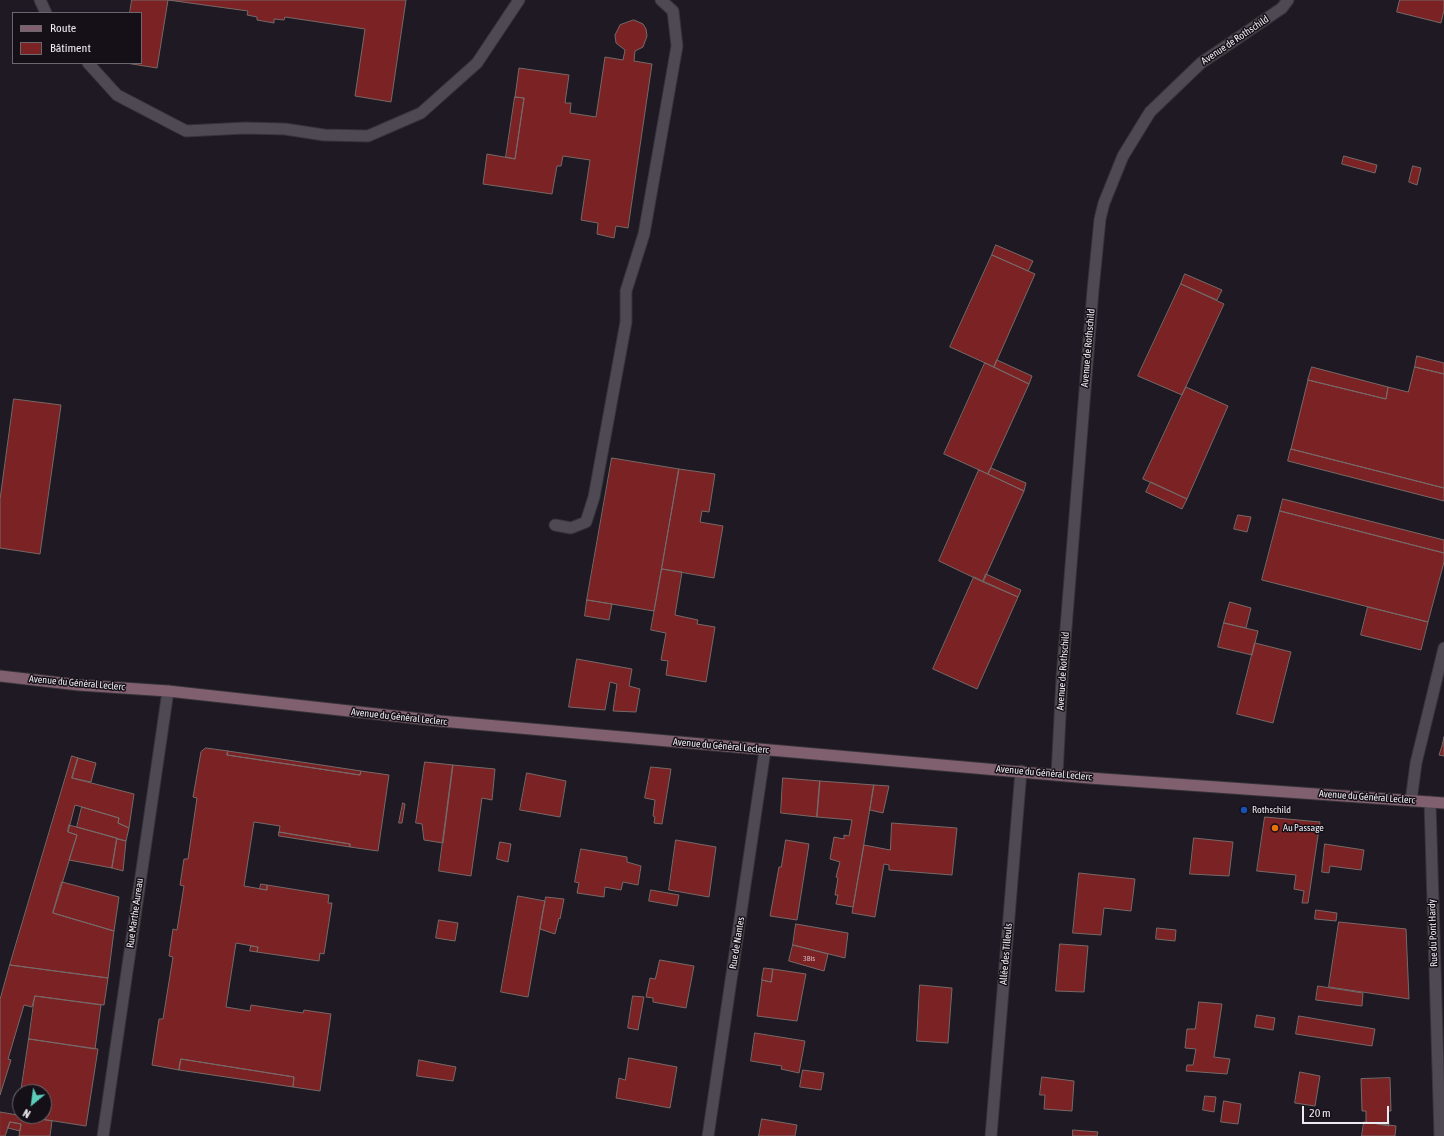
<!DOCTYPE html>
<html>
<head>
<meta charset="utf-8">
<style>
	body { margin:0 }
	#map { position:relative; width:1444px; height:1136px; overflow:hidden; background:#1e1922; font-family:"Asap Condensed",sans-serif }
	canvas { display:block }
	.legend { position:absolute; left:12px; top:12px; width:130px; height:52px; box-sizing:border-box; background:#151018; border:1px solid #6b676e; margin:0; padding:5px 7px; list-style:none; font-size:12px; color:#ece9ef }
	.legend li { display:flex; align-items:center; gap:8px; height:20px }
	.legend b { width:20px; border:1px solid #6b676e }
	.north { position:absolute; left:12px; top:1084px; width:40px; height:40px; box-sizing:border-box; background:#151018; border:1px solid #6b676e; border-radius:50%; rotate:209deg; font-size:11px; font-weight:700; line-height:16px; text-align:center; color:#ece9ef }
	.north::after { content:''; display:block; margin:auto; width:14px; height:18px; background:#5bcebb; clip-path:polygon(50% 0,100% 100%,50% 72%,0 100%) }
	.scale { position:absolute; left:1302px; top:1106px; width:87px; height:18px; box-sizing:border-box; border:2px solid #ece9ef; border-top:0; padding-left:5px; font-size:12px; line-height:14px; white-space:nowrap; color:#ece9ef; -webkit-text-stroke:3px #151018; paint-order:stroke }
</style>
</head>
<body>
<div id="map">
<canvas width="1444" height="1136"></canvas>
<ul class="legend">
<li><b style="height:5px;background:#805f6e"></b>Route</li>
<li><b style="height:11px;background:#7a2224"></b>Bâtiment</li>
</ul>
<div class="north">N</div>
<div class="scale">20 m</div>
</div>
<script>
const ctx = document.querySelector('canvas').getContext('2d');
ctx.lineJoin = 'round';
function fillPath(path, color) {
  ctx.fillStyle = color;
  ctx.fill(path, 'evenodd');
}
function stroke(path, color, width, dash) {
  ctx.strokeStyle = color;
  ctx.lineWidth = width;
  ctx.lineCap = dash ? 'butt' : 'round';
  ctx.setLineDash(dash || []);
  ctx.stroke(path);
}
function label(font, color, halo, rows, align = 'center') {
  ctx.font = font + ' "Asap Condensed",sans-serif';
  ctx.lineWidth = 3;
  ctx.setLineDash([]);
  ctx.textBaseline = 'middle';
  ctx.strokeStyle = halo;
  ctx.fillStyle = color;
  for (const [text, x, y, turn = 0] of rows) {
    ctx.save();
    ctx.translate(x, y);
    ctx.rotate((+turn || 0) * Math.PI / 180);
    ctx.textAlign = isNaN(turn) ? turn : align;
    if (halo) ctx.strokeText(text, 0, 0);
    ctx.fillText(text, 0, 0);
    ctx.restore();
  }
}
const building = new Path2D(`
	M132,0H406L391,102L355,96L365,29L285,17L284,20L274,19V23L257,20V17L247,15L248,11L168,0L157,68L126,63H141V13H130Z
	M1400,0H1444V10L1441,23L1397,12Z
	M634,20L643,24L646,29L647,36L643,47L635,51L634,61L652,64L628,228L616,226L614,238L597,234L598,223L581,220L590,160L563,156L561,166H557L552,194L483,184L487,154L515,159L524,98L515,97L519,68L569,75L565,103H571L570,113L596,117L605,57L623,60L625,50L616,43L615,35L620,25Z
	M515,97L524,98L515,159L506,157Z
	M1344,156L1377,165L1375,173L1342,164Z
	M1413,166L1421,168L1417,185L1409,182Z
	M996,245L1033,261L1028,271L992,255Z
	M992,255L1035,274L994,367L950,347Z
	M1185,274L1222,290L1217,300L1181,284Z
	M1181,284L1224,304L1182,395L1138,376Z
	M1417,356L1444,363V374L1415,367Z
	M997,360L1032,376L1029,384L994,367Z
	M985,363L1029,384L988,474L944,454Z
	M1312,367L1388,387L1386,399L1308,380Z
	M1415,367L1444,374V488L1291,449L1308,380L1386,399L1388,387L1408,392Z
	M1186,387L1228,406L1187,499L1143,479Z
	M14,399L61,405L40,554L0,548V500Z
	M1291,449L1444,488V501L1288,461Z
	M612,458L679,469L654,611L587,600Z
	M991,468L1026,483L1024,491L988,474Z
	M679,469L715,474L709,512L702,511L700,522L723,526L714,578L662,569Z
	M979,470L1024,491L983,582L939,561Z
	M1151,482L1187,499L1182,509L1146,492Z
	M1283,499L1444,540V553L1280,511Z
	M1280,511L1444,553V562L1428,622L1262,580Z
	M1238,515L1251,517L1247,532L1234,529Z
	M662,569L682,572L675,615L698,620L697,624L715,627L706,682L666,675L668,661L661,660L666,633L651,630Z
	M986,574L1021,590L1018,597L983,582Z
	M974,577L1018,597L977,689L933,669Z
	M587,600L612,604L609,620L585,616Z
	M1230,602L1251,608L1246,628L1224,623Z
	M1368,607L1428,622L1421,650L1361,635Z
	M1224,623L1258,631L1252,655L1218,647Z
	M1255,643L1291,652L1273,723L1237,714Z
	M577,659L632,669L629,686L640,689L636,712L613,711L617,684L610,682L605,710L569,707Z
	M1444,737V756L1439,755L1442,746Z
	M206,748L228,751L227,755L360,775L361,771L389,775L378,851L350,847V844L279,832L280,826L254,822L244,886L267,890V885L329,895L328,903H332L324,954L320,953L319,961L257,952L258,947L236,943L226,1007L250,1011L251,1005L303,1013L304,1010L331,1014L320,1091L293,1087L294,1077L181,1059L179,1070L152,1065L159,1019H163L173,957L169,956L173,929L177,930L184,886L180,885L184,859H188L197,798L193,797L201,752Z
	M228,751L361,771L360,775L227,755Z
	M72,756L78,758L72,778L134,794L129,828L118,823L119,818L75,805L68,832L77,835L53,913L114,931L108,978L10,965Z
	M78,758L96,763L91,782L72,778Z
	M425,762L453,765L443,843L424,840L422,824L416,823Z
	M453,765L495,769L492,800L482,798L471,876L439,871Z
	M651,767L671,769L662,824L654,823L655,817L653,816L655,800L645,798Z
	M527,773L566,781L560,817L520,810Z
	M783,778L820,781L817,817L781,813Z
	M820,781L874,785L853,907L836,904L838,895H835L838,878L836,877L840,862L830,859L834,837L844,839V835L849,836L852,820L817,817Z
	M874,785L889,786L883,813L870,810Z
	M403,803L405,804L402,823H399Z
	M82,807L119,818L118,823L129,828L126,841L77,827Z
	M1265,817L1320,822L1308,903H1302L1304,891L1294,889L1296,875L1257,871Z
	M892,823L957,828L952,875L889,870V865L884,864L875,917L852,913L864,845L890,850Z
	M69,825L117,838L112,868L69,860L77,835L68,832Z
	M279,832L350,844V847L279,836Z
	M1194,838L1233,842L1229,876L1190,874Z
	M117,839L126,841L123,871L112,868Z
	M676,840L716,847L709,897L669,890Z
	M786,840L809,844L797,920L770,916L779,867H781Z
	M500,842L511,844L508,862L497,859Z
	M1325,844L1364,850L1361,870L1330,866L1329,873L1322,872Z
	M581,849L627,857V862L641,866L638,885L623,882L621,890L605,887L604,897L577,893L579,883L575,882Z
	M1079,873L1135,879L1131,911L1104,908L1101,935L1073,933Z
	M62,882L119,897L114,931L53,913Z
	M261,884L267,885V890L260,889Z
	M651,890L679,895L677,906L649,901Z
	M518,896L545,901L528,997L501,992Z
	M546,897L564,899L560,919L559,918L555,934L540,929Z
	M1316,910L1337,913L1336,921L1315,919Z
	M439,920L458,923L455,941L436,938Z
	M1339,922L1406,929L1409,999L1329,987Z
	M796,924L848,933L845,958L793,945Z
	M1157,928L1176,930L1175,941L1156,939Z
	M1060,944L1088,946L1084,992L1056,991Z
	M793,945L828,954L824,971L789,961Z
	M251,946L258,947L257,952L250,951Z
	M660,960L694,966L686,1008L653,1002V998L646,997L650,978L655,979Z
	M10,965L108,978L104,1005L35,996L32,1007L24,1005L8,1059L11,1060L0,1095V1000Z
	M764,968L773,969L771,982L762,980Z
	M773,969L806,974L797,1021L757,1016L762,980L771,982Z
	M920,985L952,988L948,1043L917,1041Z
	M1318,986L1363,993L1362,1006L1316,1000Z
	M35,996L101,1005L95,1049L29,1039Z
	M633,996L644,997L638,1030L628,1028Z
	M1199,1002L1222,1004L1214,1057L1230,1059L1227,1074L1186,1071L1187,1065H1193L1196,1049L1185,1048L1187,1029H1195Z
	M1257,1015L1275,1018L1273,1030L1255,1027Z
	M1299,1016L1375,1029L1372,1046L1296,1034Z
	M755,1033L805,1041L799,1073L781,1069L782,1066L751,1061Z
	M29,1039L98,1049L86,1126L22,1116H44V1092H21Z
	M629,1058L677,1067L670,1108L616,1098L619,1078L625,1080Z
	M181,1059L294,1077L293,1087L179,1070Z
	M419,1060L456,1067L453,1081L417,1076Z
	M803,1070L824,1073L821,1090L800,1087Z
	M1300,1072L1320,1076L1315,1106L1295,1103Z
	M1042,1077L1074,1081L1072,1111L1044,1109L1045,1095H1040Z
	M1390,1078L1391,1111H1388L1389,1126L1366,1122V1111H1362L1361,1079Z
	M1205,1096L1216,1097L1214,1112L1203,1110Z
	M20,1097V1116L17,1115Z
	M1224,1101L1241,1104L1238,1124L1221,1122Z
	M0,1112L52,1121L50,1136H19L21,1124L10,1122L5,1136H0Z
	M762,1119L797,1125L795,1136H759Z
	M10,1122L21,1124L20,1131L8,1128Z
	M1364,1122L1396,1126L1395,1136H1362Z
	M1073,1130L1098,1132L1097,1136H1073Z`);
fillPath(building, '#7a2224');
stroke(building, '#776968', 1);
const service = new Path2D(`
	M40,0L46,13
	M88,63L117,95L186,131L245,128L285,129L324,135L368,136L421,113L477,63L519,0
	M555,525L571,528L586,522L594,497L626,322V291L644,234L677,46L673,11L661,0
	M1411,801L1416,763L1444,648`);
const minor = new Path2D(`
	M1057,775L1062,678L1093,290L1100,219L1104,203L1123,156L1150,112L1201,63L1282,8L1288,0
	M1430,802L1440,1136
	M103,1136L168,691
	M708,1136L765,750
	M991,1136L1021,771`);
const secondary = new Path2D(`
	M0,676L79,685L168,691L440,721L1089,778L1444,803`);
stroke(service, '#363339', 13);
stroke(minor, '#363339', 13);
stroke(secondary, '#363339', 13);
stroke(service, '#4e4953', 11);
stroke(minor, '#4e4953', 11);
stroke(secondary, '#805f6e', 11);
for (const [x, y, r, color] of [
	[1244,810,4,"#1a4fb4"],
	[1275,828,4,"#e8710a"]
]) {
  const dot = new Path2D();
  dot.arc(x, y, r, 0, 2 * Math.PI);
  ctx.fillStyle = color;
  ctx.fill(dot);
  stroke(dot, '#151018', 1.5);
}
label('8px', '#d0b7bc', null, [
	["3Bis",809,958]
]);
label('10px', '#ece9ef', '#151018', [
	["Avenue de Rothschild",1235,40,-34],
	["Avenue de Rothschild",1088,348,-85],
	["Avenue de Rothschild",1063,671,-86],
	["Avenue du Général Leclerc",77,683,5],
	["Avenue du Général Leclerc",399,717,6],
	["Avenue du Général Leclerc",721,746,5],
	["Avenue du Général Leclerc",1044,773,5],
	["Avenue du Général Leclerc",1367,797,4],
	["Rue Marthe Aureau",135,913,-82],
	["Rue du Pont Hardy",1433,933,-92],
	["Rue de Nantes",737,943,-81],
	["Allée des Tilleuls",1006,954,-85]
]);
label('10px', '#ece9ef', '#151018', [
	["Rothschild",1252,810],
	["Au Passage",1283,828]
], 'left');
</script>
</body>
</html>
